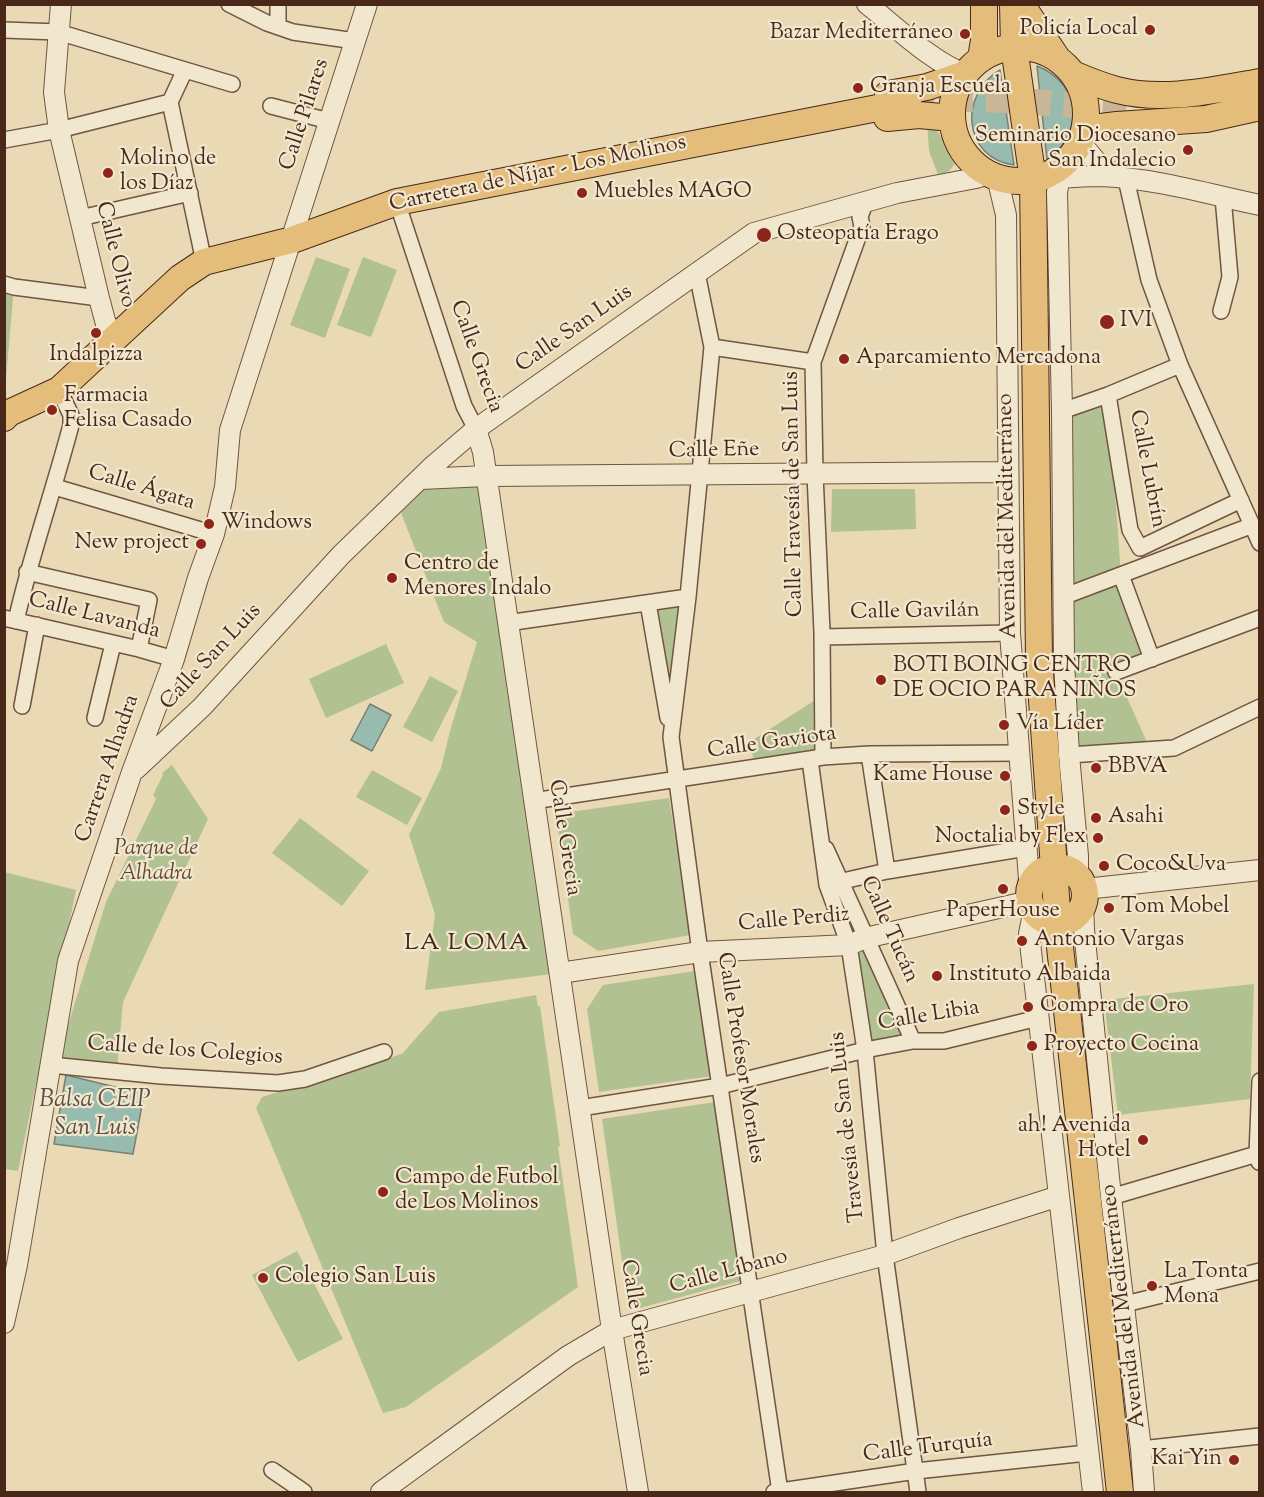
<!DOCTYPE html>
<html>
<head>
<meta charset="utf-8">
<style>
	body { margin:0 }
	#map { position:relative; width:1264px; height:1497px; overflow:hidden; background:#e9dab5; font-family:"Sorts Mill Goudy",serif }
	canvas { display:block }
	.frame { position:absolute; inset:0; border:6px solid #49281a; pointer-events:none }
</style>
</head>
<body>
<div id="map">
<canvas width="1264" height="1497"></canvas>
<div class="frame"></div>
</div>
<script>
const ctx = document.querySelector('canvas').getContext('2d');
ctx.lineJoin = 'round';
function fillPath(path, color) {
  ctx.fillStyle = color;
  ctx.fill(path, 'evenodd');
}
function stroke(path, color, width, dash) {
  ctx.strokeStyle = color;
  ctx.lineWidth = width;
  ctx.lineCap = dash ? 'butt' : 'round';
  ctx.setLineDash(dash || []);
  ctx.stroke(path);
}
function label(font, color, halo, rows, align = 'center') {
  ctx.font = font + ' "Sorts Mill Goudy",serif';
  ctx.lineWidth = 4.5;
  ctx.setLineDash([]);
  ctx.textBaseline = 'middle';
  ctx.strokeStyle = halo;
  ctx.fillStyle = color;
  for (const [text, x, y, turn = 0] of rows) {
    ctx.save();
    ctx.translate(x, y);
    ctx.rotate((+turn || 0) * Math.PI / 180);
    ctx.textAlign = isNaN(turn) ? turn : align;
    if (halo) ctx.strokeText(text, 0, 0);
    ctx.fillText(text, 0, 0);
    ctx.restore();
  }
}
fillPath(new Path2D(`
	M927,123L937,130L955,164L949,171L939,177L929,151Z
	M316,257L350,269L325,338L290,325Z
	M363,257L397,270L371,337L337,325Z
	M4,284L14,287L4,402Z
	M1108,395L1121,575L1152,659L1116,673L1150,749L1069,755L1062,411Z
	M478,486L560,973L425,990L435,914L409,835L441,768L450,731L477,642L444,622L401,513L423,488Z
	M832,489H915L916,529L831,532Z
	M688,597L671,737L648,603Z
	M386,644L404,683L326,718L309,679Z
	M430,676L458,691L432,742L403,727Z
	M823,695V757L757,768L748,743Z
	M172,765L208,819L123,1002L117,1069L57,1061L106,902L156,799L153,795L163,775L162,773Z
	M372,770L422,798L407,825L356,797Z
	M669,798L691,935L598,951L573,934L556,814Z
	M300,818L369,871L342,906L272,853Z
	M4,872L76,890L18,1171L4,1169Z
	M865,938L913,1041L865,1050L849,945Z
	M695,971L712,1076L599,1092L587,1009L603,985Z
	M1254,984L1250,1099L1118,1115L1104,1000Z
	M536,995L538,1006H540L560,1146L558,1147L578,1287L406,1407L383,1413L256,1108L262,1097L402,1054L439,1012Z
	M715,1102L740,1281L629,1311L602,1119Z
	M297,1251L343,1339L298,1362L252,1275Z`), '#b1c191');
const water = new Path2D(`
	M1037,66C1081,83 1085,133 1047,160Z
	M1000,70L1014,165C963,158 958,95 1000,70Z
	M370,704L391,715L372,751L351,740Z
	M66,1075L144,1094L133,1154L54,1144Z`);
fillPath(water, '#97bbae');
stroke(water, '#788073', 1.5);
stroke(new Path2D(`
	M908,102C981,94 1054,104 1126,110`), '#c9b696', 26, [26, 13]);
const minor = new Path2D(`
	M229,4L267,23L293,32L355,41
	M278,25V4
	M4,30L58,32L232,84
	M170,102L204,262
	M271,106L329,121
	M4,140L59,130L170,102L185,70
	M1126,179L1149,280L1180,365L1260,543
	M397,202L464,406L476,429
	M80,218L190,193
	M697,273L712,347L688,597L671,737L700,952L780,1492
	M4,284L14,287L99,298
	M1221,311L1230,277L1223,197
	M712,347L813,362
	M1108,395L1130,530L1140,548L1241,500
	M1062,411L1108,395L1180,365
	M55,487L214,534
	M27,572L149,600L139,649
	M1121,575L1152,659
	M1065,596L1253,525
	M648,603L668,718
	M4,618L139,649L174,659
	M16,621C31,554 54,490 71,425V415L59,390
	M507,623L688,597
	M822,637L1010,633
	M1116,672L1260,618
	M22,706L37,625
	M95,718L113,644
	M869,754L887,871
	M1069,755L1174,748L1260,707
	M823,757L822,632L815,474L813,362L862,226L860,217L865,203
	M810,760L827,885L849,945L865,1050L885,1255L918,1492
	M533,801L823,757L869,754L1019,753
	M826,849L913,1041
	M834,883L887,871L1026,848
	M51,1065L161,1076L278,1083L305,1079L384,1052
	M580,1108L720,1086L865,1050L913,1041H944L1038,1018
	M1259,1162L1257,1154L1260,1081
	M1111,1197L1257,1154
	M1125,1304L1260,1271
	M1141,1449L1260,1436
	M272,1470L304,1492
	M774,1492L916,1471L1087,1453`);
const tertiary = new Path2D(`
	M61,4L54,92L59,130L99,298L106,324L118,336
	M867,4C896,27 932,62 965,74
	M1080,142L1101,167L1118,175
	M1062,166L1057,192L1062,411L1064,662L1069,755L1078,856V876
	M997,177L1006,215L1010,633L1030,892
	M1049,178C1066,178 1083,176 1100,176C1153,178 1208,194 1260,205
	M476,429L483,452L612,1330L638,1492
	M421,479L486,476L1008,472
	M136,769L202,707L341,555L434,465L476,429L697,273L754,233L897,193L976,178L989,174
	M1085,889L1260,870
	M1083,905L1084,930L1111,1197L1141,1449L1144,1492
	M1034,909L1029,934L1093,1492
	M560,973L700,952L849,945L865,938L1030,901
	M4,1323L17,1265L68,961L132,772L174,659L198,578L214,534L225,487L230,430L367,4
	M381,1492L568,1356L612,1330L885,1255L959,1228L1059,1196`);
const primary = new Path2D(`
	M1013,4L1014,47L1033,180L1039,658L1059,938L1120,1492
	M1021,4L1057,58
	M952 114a67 67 0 1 1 134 0a67 67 0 1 1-134 0Z
	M981,59L984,40V4
	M1073,74C1087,80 1102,86 1117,90C1164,102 1213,90 1260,82
	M888,94L927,87L965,74
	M887,118L919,115L952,118
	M1085,129L1117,125L1206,119L1260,107
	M4,418L9,413L59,390L180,278L204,262L292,240L397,202L908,102
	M1029 895a28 28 0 1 1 56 0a28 28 0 1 1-56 0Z`);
stroke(minor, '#715441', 18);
stroke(tertiary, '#715441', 22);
stroke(primary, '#49281a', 28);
stroke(minor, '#f1e7cf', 15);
stroke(tertiary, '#f1e7cf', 20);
stroke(primary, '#e4bd7a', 26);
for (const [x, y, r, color] of [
	[1150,30,6,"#8f2418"],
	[965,34,6,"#8f2418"],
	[858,88,6,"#8f2418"],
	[1188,150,6,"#8f2418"],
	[108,173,6,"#8f2418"],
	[582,193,6,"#8f2418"],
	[764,235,8,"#8f2418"],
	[1107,322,8,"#8f2418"],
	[96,333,6,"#8f2418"],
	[844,359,6,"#8f2418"],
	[52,410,6,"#8f2418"],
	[209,524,6,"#8f2418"],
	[201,544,6,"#8f2418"],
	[392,578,6,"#8f2418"],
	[881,680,6,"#8f2418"],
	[1004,725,6,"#8f2418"],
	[1096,768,6,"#8f2418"],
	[1005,776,6,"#8f2418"],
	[1005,810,6,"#8f2418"],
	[1096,818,6,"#8f2418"],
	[1098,838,6,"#8f2418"],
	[1104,866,6,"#8f2418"],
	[1003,889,6,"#8f2418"],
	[1109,908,6,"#8f2418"],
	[1022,941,6,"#8f2418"],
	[937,976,6,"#8f2418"],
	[1028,1007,6,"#8f2418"],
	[1032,1046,6,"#8f2418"],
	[1143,1140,6,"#8f2418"],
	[383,1192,6,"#8f2418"],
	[263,1278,6,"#8f2418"],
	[1152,1286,6,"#8f2418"],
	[1234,1460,6,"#8f2418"]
]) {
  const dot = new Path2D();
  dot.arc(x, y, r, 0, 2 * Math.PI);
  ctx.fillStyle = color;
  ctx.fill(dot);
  stroke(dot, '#f1e7cf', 2);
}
label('22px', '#49281a', '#f1e7cf', [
	["Policía Local",1138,30,"right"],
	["Bazar Mediterráneo",953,34,"right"],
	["Granja Escuela",870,88],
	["Seminario Diocesano",1176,137,"right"],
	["San Indalecio",1176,162,"right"],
	["Molino de",120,160],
	["los Díaz",120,185],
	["Muebles MAGO",594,193],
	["Osteopatía Erago",777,235],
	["IVI",1120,322],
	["Indalpizza",96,356,"center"],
	["Aparcamiento Mercadona",856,359],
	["Farmacia",64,397],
	["Felisa Casado",64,422],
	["Windows",221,524],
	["New project",189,544,"right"],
	["Centro de",404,565],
	["Menores Indalo",404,590],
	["BOTI BOING CENTRO",893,667],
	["DE OCIO PARA NIÑOS",893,692],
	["Vía Líder",1016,725],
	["BBVA",1108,768],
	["Kame House",993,776,"right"],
	["Style",1017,810],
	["Asahi",1108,818],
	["Noctalia by Flex",1086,838,"right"],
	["Coco&Uva",1116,866],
	["Tom Mobel",1121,908],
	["PaperHouse",1003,912,"center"],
	["Antonio Vargas",1034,941],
	["Instituto Albaida",949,976],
	["Compra de Oro",1040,1007],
	["Proyecto Cocina",1044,1046],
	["ah! Avenida",1131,1127,"right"],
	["Hotel",1131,1152,"right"],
	["Campo de Futbol",395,1179],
	["de Los Molinos",395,1204],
	["La Tonta",1164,1273],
	["Mona",1164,1298],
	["Colegio San Luis",275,1278],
	["Kai Yin",1222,1460,"right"]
], 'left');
label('22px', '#49281a', '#f1e7cf', [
	["Calle Pilares",306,115,-72],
	["Carretera de Níjar - Los Molinos",538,175,-12],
	["Calle Olivo",114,255,76],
	["Calle San Luis",575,330,-35],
	["Calle Grecia",475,357,70],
	["Calle Eñe",714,452,-1],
	["Calle Lubrín",1146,469,79],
	["Calle Ágata",141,489,17],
	["Calle Travesía de San Luis",795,494,-91],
	["Avenida del Mediterráneo",1009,516,-91],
	["Calle Gavilán",915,613,-1],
	["Calle Lavanda",94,617,14],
	["Calle San Luis",212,658,-47],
	["Calle Gaviota",772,744,-8],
	["Carrera Alhadra",109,769,-71],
	["Calle Grecia",563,838,81],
	["Calle Perdiz",794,921,-5],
	["Calle Tucán",888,930,66],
	["Calle Libia",929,1017,-9],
	["Calle de los Colegios",185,1052,4],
	["Calle Profesor Morales",739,1058,81],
	["Travesía de San Luis",849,1127,-96],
	["Calle Líbano",729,1273,-15],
	["Avenida del Mediterráneo",1125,1306,-97],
	["Calle Grecia",635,1318,81],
	["Calle Turquía",928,1449,-7]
]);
label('italic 22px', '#5e4732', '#f1e7cf', [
	["Parque de",156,850],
	["Alhadra",156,875]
]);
ctx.letterSpacing = '1.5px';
label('24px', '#49281a', '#f1e7cf', [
	["LA LOMA",467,945]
]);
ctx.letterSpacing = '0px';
label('italic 24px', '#5c4d3f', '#f1e7cf', [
	["Balsa CEIP",95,1102],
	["San Luis",95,1130]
]);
</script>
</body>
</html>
